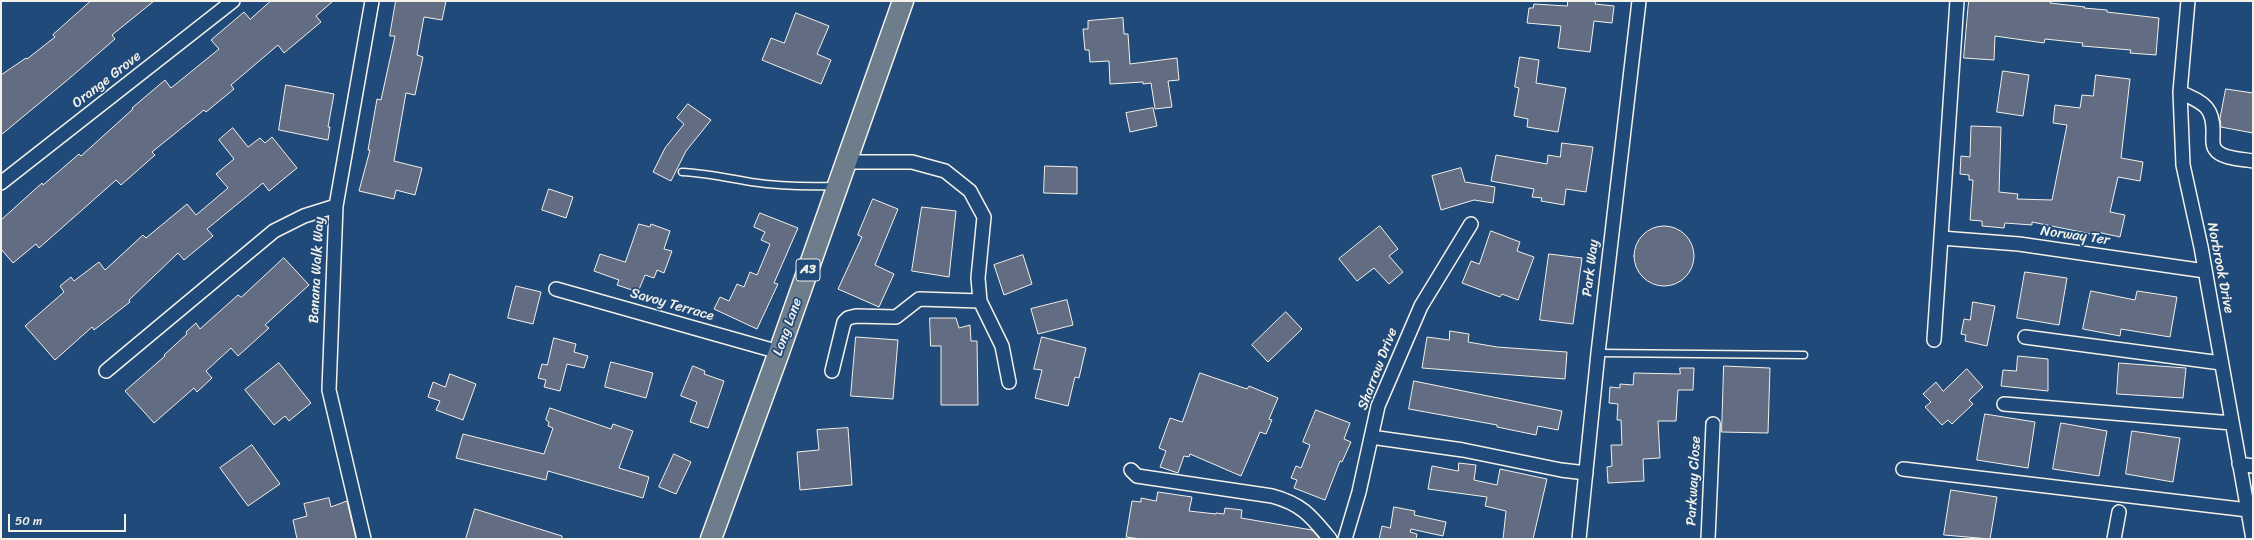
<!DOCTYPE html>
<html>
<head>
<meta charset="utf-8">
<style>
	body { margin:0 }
	#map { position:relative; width:2254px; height:540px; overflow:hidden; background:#1f4a7a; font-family:Sriracha,sans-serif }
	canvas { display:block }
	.frame { position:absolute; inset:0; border:2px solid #f4f1e8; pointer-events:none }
	.scale { position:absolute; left:8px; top:514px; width:118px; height:18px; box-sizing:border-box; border:2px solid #f4f1e8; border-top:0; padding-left:5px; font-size:12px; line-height:14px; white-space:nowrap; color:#f4f1e8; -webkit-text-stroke:3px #1f4a7a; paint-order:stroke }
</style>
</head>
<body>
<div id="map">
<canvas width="2254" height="540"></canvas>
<div class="frame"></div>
<div class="scale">50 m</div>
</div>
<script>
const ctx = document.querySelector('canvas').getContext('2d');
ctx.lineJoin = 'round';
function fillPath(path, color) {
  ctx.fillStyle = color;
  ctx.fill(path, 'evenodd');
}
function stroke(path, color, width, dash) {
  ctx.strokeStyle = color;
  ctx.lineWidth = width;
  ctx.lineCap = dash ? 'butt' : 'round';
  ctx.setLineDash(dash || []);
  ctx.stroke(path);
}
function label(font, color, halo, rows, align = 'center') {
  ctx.font = font + ' Sriracha,sans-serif';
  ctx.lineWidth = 3.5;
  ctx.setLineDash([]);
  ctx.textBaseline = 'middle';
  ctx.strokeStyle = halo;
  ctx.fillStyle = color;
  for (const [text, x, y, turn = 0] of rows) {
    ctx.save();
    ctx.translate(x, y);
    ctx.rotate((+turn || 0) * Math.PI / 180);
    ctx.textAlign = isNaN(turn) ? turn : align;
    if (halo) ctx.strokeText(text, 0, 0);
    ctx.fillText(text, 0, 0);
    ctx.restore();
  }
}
const building = new Path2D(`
	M91,1H154L112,35L115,39L71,77L1,135V75L26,58L27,59L55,37L53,35Z
	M271,1H333L316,16L321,22L284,53L278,45L231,85L234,89L206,112L204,110L152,152L155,155L121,185L116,180L39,248L36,244L13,263L1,249V220L42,183L43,185L79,154L81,156L133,109L132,108L165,80L171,88L219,49L211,40L244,12L250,19Z
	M396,1H446L442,20L424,17L417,55L423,57L415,95L406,93L394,161L422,168L415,195L396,190L394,199L359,191L370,150H368L377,99L381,100L395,36H390Z
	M1568,1H1596L1595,4L1614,6L1612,23L1594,21L1590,52L1558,48L1561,26L1527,23L1529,8H1533L1534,4L1567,6Z
	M1969,1H2051L2050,3L2085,7L2084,8L2107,10V12L2159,18L2156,55L2130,53L2131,50L2082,46L2083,43L2045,39L2044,43L1995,36L1994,60L1964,58Z
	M796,13L829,26L817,54L831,60L821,84L762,60L771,38L784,43Z
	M1123,18L1124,34H1128L1130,64L1177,58L1179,80L1168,81L1172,107L1155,109L1151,83L1143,84V82L1110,84L1109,61L1090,62L1089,50H1085L1083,29H1088V21Z
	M1520,57L1539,60L1536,83L1566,88L1558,132L1527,127L1528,119L1514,116L1519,88L1515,87Z
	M2003,71L2029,75L2023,116L1997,112Z
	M2096,75L2130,79L2121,158L2143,162L2140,181L2118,177L2110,212L2125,215L2120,237L2097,232L2096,235L2032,222V225L2005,223L2004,228L1982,226V221L1970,220L1973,180H1969V175L1960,174L1961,156L1970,157L1971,126L2001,127L1999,192L2018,194L2017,199L2052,200L2067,125L2053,123L2055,105L2080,108L2082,95L2093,96Z
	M286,85L334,94L328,127H330L328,140L279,130Z
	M2226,89L2253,93V133L2221,127L2220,119Z
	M688,104L711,120L686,151L671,181L653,172L665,148L684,124L677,118Z
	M1153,108L1157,126L1130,132L1126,113Z
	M233,128L248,147L260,138L265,143L272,137L297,168L269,191L263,183L207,229L213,236L184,260L178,253L129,300L130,302L94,330L92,327L55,360L25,326L64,292L60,286L71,277L74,281L99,262L105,270L143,235L146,238L187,204L196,215L228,188L216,174L234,159L219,140Z
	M1562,143L1593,147L1586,192L1566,189L1564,205L1541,201L1542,198L1532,197L1534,189L1491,181L1496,155L1547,164L1548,155L1560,157Z
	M1045,166L1077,167V194L1044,193Z
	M1461,168L1465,182L1495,187L1493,203L1474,200L1441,210L1432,176Z
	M549,189L573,197L566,218L542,210Z
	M873,199L898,209L875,265L894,274L879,307L838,289L862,237L858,235Z
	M922,207L956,211L949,277L912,271Z
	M760,213L798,228L774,283L778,284L757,329L714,309L720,297L729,301L737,284L744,287L750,272L757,275L770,244L761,240L765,232L754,227Z
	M639,224L650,227L651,224L670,231L664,249L672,251L664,273L657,270L654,278L645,275L638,292L617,285L619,280L594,271L600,254L625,262Z
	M1634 256a30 30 0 1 1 60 0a30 30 0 1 1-60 0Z
	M1380,226L1398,249L1389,256L1403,272L1389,284L1374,268L1357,281L1339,259Z
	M1491,231L1520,242L1517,251L1534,257L1518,300L1502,294L1500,297L1462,283L1471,261L1479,264Z
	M1549,254L1582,258L1573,324L1540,320Z
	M1023,255L1032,284L1004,295L994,265Z
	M284,258L309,285L265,325L269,328L238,356L231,348L206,371L212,378L197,392L194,388L154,423L125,391L165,356L164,355L187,334L186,332L196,323L200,329L238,295L241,297Z
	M2025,272L2067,278L2059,325L2017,318Z
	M516,286L541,292L533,324L508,318Z
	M2091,291L2135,300L2137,291L2177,297L2170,337L2121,329L2120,336L2083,329Z
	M1067,300L1073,325L1038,334L1031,309Z
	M1973,302L1995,306L1987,346L1965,341L1966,335L1961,334L1964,319L1970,320Z
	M1286,312L1302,329L1268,362L1252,345Z
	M930,318H956L959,328L970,325L971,341H977L978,405H941V346H931Z
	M1450,331L1469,334L1468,342L1497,347L1567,352L1565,379L1422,368L1427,337L1449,340Z
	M856,337L898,340L893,399L851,396Z
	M1042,337L1086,348L1079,378L1075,377L1068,406L1035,398L1042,370L1034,369Z
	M554,338L576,344L574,352L588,356L584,368L567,364L560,391L544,387L546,380L538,378L542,364L547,365Z
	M2018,356L2048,359V391L2001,386L2003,370L2016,371Z
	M611,362L653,373L646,398L605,387Z
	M279,363L311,403L289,421L285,416L274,425L245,390Z
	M2119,363L2186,368L2183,398L2117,394Z
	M693,366L705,371L704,374L724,381L708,428L690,422L697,402L681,396Z
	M1724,366L1770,368L1768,433L1722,432Z
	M1680,368H1694L1693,390H1678L1676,421H1658L1660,458L1643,459L1644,481L1608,483L1607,467L1612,466L1611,445H1622L1621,420H1617L1618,404L1609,403L1610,387L1620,388V384L1633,385L1634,373L1680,374Z
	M1967,369L1983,387L1969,400L1973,404L1952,424L1948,420L1942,425L1925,407L1931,402L1923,394L1936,382L1943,391Z
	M1200,373L1247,389L1249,386L1278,398L1269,419L1272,420L1266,434L1260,432L1241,476L1190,454L1189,457L1184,456L1178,473L1160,467L1166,451L1159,448L1170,418L1182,422Z
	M450,374L476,384L463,420L436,410L440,401L428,397L433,382L445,387Z
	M1414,381L1562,411L1558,430L1538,426L1536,435L1497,427V425L1409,409Z
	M550,408L611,429L613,424L633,431L619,468L649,477L643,498L548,471L546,480L456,458L463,434L544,454L553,428L548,426L549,422L546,420Z
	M1316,410L1350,423L1344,439L1351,442L1342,462L1340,461L1325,500L1294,488L1297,480L1291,478L1296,466L1301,468L1310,445L1303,442Z
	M1985,414L2035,422L2028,468L1977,460Z
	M2061,423L2107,431L2099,476L2053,469Z
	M848,428L852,485L800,490L797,452L819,450L817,430Z
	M2132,431L2180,438L2173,482L2126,474Z
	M252,445L280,484L248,506L220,468Z
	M674,454L691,462L676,494L659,487Z
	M1459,463L1476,465L1474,480L1497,485L1500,469L1547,479L1533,539H1503L1506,511L1485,506L1487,497L1428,489L1432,466L1458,471Z
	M1951,490L1997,497L1990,539L1944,535Z
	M1158,492L1192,497L1189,511L1216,514V513L1224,514L1225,508L1242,510L1241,518L1312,530L1320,539H1141L1126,537L1132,501L1141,502V498L1156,501Z
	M329,498L331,507L347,501L356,539H297L293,520L307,516L304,504Z
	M1394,507L1415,511L1414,515L1446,522L1443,536L1411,529L1410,532L1417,534L1416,539H1379L1382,526L1390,528Z
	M475,509L562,536V539H466Z`);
fillPath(building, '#626c82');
stroke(building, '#f4f1e8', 1);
const service = new Path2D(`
	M682,172C705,173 728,178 751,182C779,186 806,187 834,186
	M1598,353L1804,355`);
const minor = new Path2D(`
	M2188,1L2180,92L2183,165L2201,247L2253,539
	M2180,92C2203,103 2214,106 2213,134C2213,138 2212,145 2215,149C2221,159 2243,159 2253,161
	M846,162H912L945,171L970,191L984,217L978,278L980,301L1002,346L1009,382
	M1,183L233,1
	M1941,238L2019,244L2205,271
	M556,289L779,352
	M2025,337L2221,363
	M1934,340L1957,1
	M106,371L274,231L304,216L336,206
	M832,371L844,322L848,318L856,316L896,317L919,299L980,301
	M2004,404L2232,423
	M1371,437L1463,450L1561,470L1586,473
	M2239,464L2253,466
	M1903,469L2248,510
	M1131,470L1137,476L1272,496C1302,504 1311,516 1330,539
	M364,539L329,390L336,206L372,1
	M1345,539L1359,492L1378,406L1421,306L1471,224
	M1579,539L1598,353L1639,1
	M1708,539L1713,424
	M2114,539L2119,512`);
const primary = new Path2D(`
	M711,539L779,352L903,1`);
stroke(service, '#f4f1e8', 9);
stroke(minor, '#f4f1e8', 16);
stroke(primary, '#f4f1e8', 23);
stroke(service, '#1f4a7a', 6);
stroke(minor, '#1f4a7a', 13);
stroke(primary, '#6d7d8c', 20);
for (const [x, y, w] of [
	[808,270,24]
]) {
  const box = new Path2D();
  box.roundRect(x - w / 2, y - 11, w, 22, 3);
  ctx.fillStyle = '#1f4a7a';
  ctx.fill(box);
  stroke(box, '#f4f1e8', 1);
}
label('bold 13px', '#f4f1e8', null, [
	["A3",808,270]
]);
label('14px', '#f4f1e8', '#1f4a7a', [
	["Orange Grove",107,80,-38],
	["Norway Ter",2075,236,8],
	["Park Way",1591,268,-83],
	["Norbrook Drive",2220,268,79],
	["Banana Walk Way",317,270,-87],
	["Savoy Terrace",672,305,16],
	["Long Lane",788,327,-70],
	["Sharrow Drive",1378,369,-69],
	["Parkway Close",1694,481,-87]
]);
</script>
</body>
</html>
